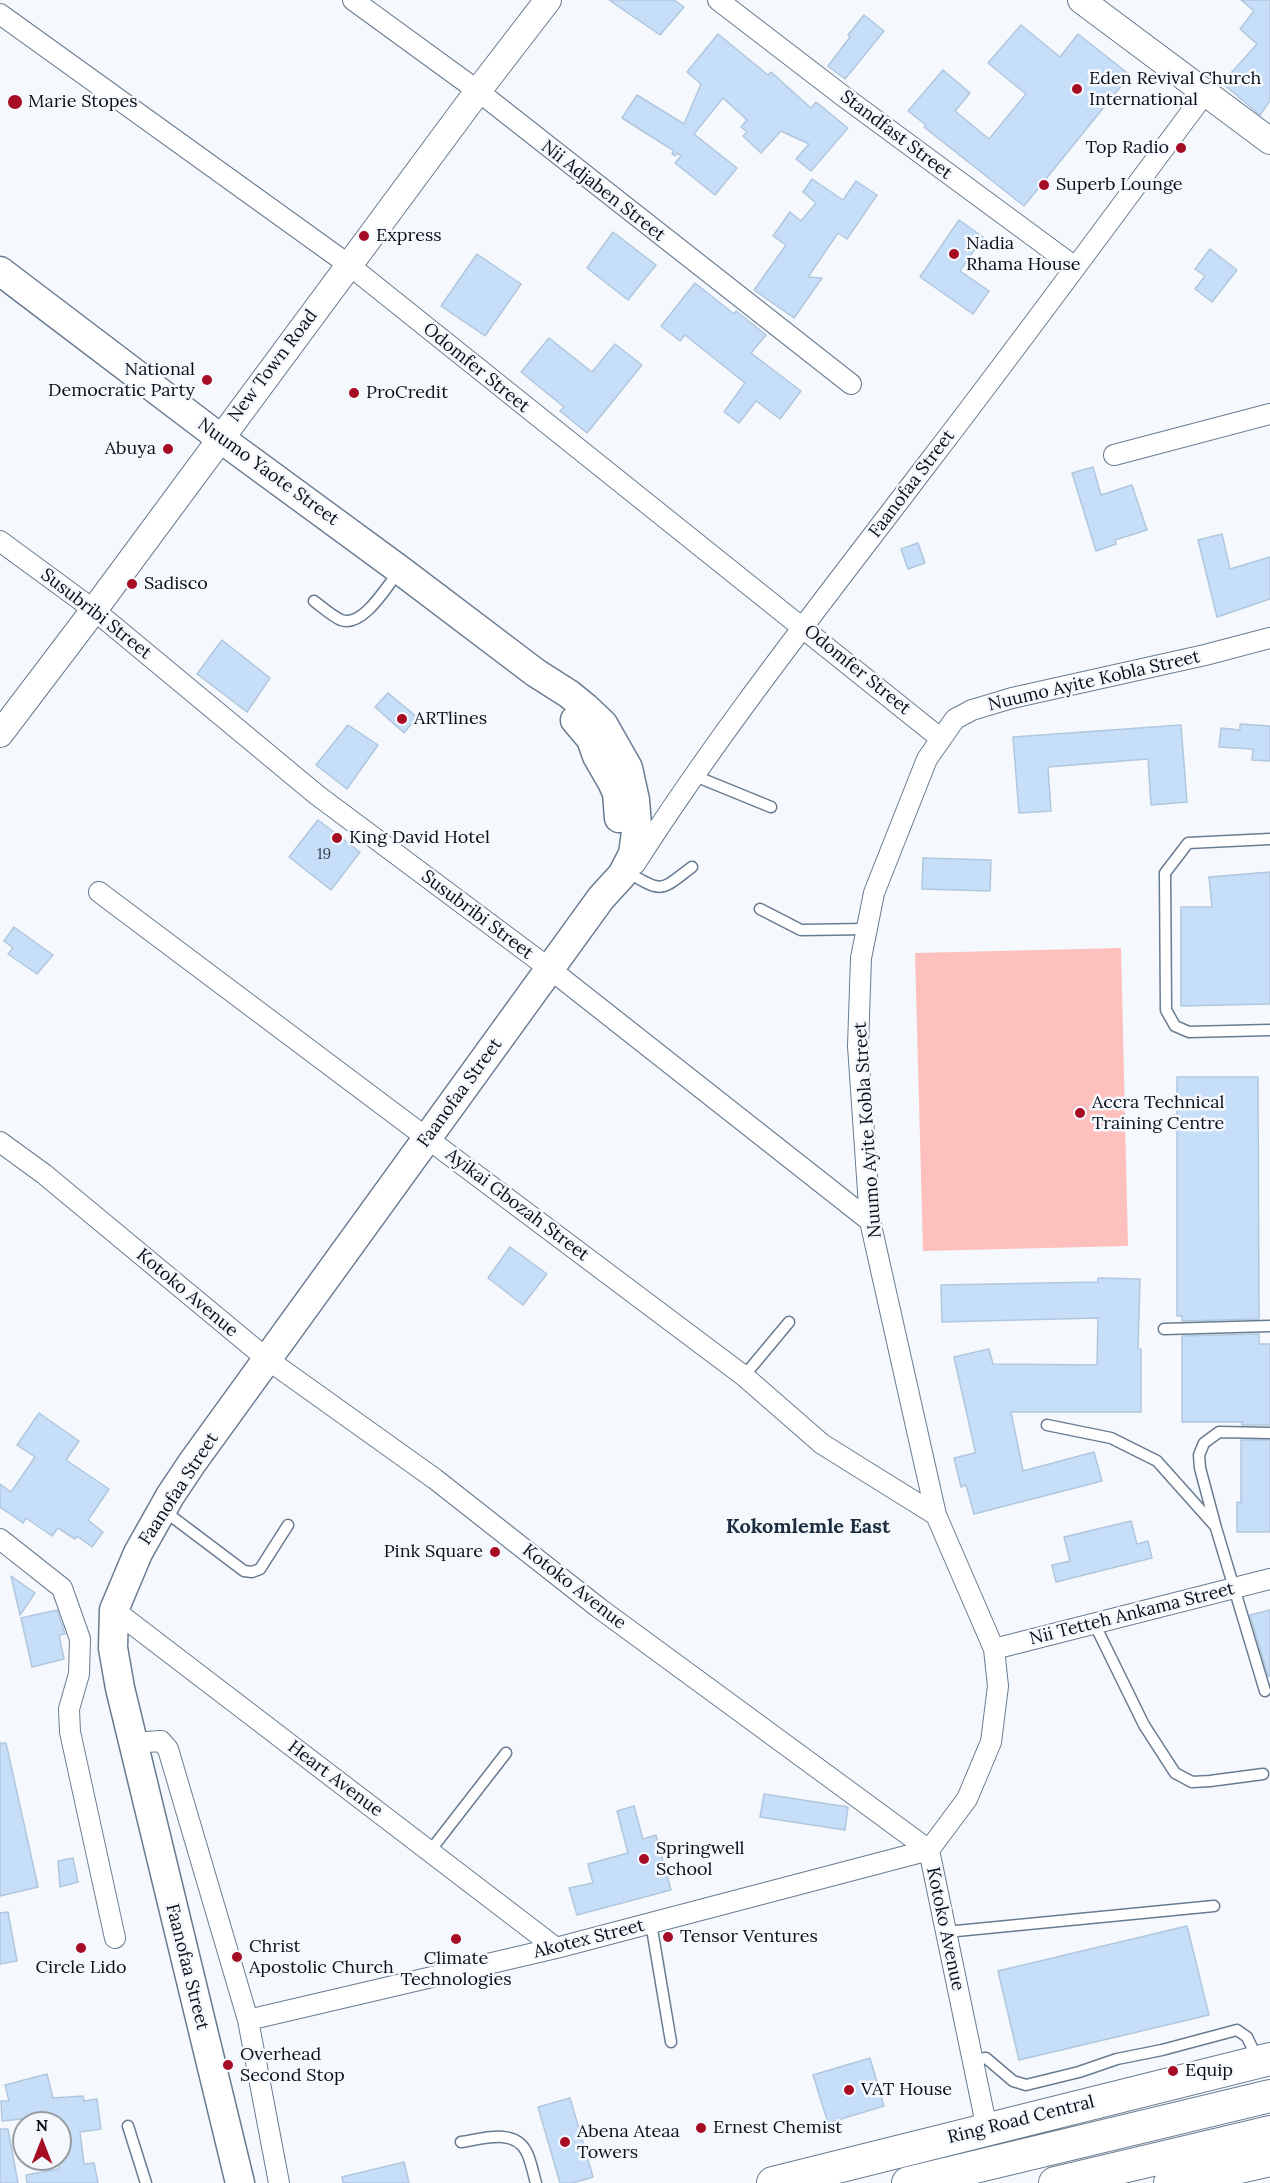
<!DOCTYPE html>
<html>
<head>
<meta charset="utf-8">
<style>
	body { margin:0 }
	#map { position:relative; width:1270px; height:2183px; overflow:hidden; background:#f5f9fe; font-family:Lora,serif }
	canvas { display:block }
	.north { position:absolute; left:12px; top:2111px; width:60px; height:60px; box-sizing:border-box; background:#f5f9fe; border:2px solid #979ca2; border-radius:50%; rotate:0deg; font-size:16px; font-weight:700; line-height:24px; text-align:center; color:#091018 }
	.north::after { content:''; display:block; margin:auto; width:21px; height:27px; background:#a60c24; clip-path:polygon(50% 0,100% 100%,50% 72%,0 100%) }
</style>
</head>
<body>
<div id="map">
<canvas width="1270" height="2183"></canvas>
<div class="north">N</div>
</div>
<script>
const ctx = document.querySelector('canvas').getContext('2d');
ctx.lineJoin = 'round';
function fillPath(path, color) {
  ctx.fillStyle = color;
  ctx.fill(path, 'evenodd');
}
function stroke(path, color, width, dash) {
  ctx.strokeStyle = color;
  ctx.lineWidth = width;
  ctx.lineCap = dash ? 'butt' : 'round';
  ctx.setLineDash(dash || []);
  ctx.stroke(path);
}
function label(font, color, halo, rows, align = 'center') {
  ctx.font = font + ' Lora,serif';
  ctx.lineWidth = 5;
  ctx.setLineDash([]);
  ctx.textBaseline = 'middle';
  ctx.strokeStyle = halo;
  ctx.fillStyle = color;
  for (const [text, x, y, turn = 0] of rows) {
    ctx.save();
    ctx.translate(x, y);
    ctx.rotate((+turn || 0) * Math.PI / 180);
    ctx.textAlign = isNaN(turn) ? turn : align;
    if (halo) ctx.strokeText(text, 0, 0);
    ctx.fillText(text, 0, 0);
    ctx.restore();
  }
}
fillPath(new Path2D(`
	M1121,948L1128,1246L923,1251L915,953Z`), '#fec0bd');
const building = new Path2D(`
	M609,0H674L684,7L660,35Z
	M1241,0H1270V101L1260,115L1222,83L1257,44L1240,29L1254,11Z
	M864,15L884,31L845,79L828,66L850,37L848,35Z
	M1021,25L1060,57L1078,34L1130,75L1024,206L924,127L926,125L908,111L943,70L970,93L955,111L989,139L1026,94L988,63Z
	M718,34L768,75L771,72L811,108L816,102L848,128L811,171L796,159L809,144L781,131L761,153L743,136L747,132L741,127L747,120L723,98L694,134L737,168L715,195L675,163L681,156L677,153L675,156L672,154L674,151L622,118L637,95L684,124L701,84L687,72Z
	M812,179L843,200L856,181L877,195L847,239L838,233L808,277L822,278L794,318L754,290L786,245L773,236L790,212L801,221L816,203L803,192Z
	M959,220L983,237L960,271L989,291L973,314L920,277Z
	M613,232L656,265L628,300L587,268Z
	M1210,249L1237,270L1212,302L1195,289L1205,276L1195,269Z
	M477,254L521,284L485,336L441,306Z
	M695,283L734,314L736,311L766,335L751,353L801,391L780,419L756,401L739,423L724,412L745,383L685,335L680,341L661,326Z
	M549,338L592,372L615,344L642,365L587,433L560,411L564,407L521,372Z
	M1093,467L1101,495L1132,485L1147,530L1115,540L1116,544L1096,551L1072,473Z
	M1222,534L1230,569L1270,557V599L1217,617L1198,540Z
	M918,543L925,563L908,569L901,549Z
	M222,640L270,678L247,712L197,674Z
	M388,693L417,717L404,733L375,707Z
	M1240,724L1270,726V761L1252,760L1253,749L1219,747L1221,728L1240,730Z
	M348,725L378,745L347,789L316,765Z
	M1181,725L1187,802L1151,805L1148,759L1048,767L1051,811L1019,813L1013,737Z
	M318,820L360,852L331,890L289,857Z
	M923,858L991,860L990,891L922,889Z
	M1270,872V1004L1181,1006V907H1212L1209,877Z
	M14,927L53,955L37,974L8,954L13,948L4,941Z
	M1177,1077H1258L1259,1319L1182,1321V1316H1177Z
	M510,1247L547,1274L523,1305L488,1278Z
	M1098,1278L1140,1279L1138,1349H1141V1412H1011L1023,1471L1094,1452L1102,1481L974,1514L966,1485L961,1487L954,1458L975,1453V1450L954,1357L989,1349L993,1364L1097,1365L1098,1318L942,1322L941,1285L1098,1282Z
	M1259,1334V1344H1270V1425H1242V1422H1182V1336Z
	M39,1413L79,1441L66,1460L109,1489L88,1520L103,1532L92,1547L77,1536L75,1539L58,1528L52,1536L26,1518L23,1523L0,1507V1484L11,1492L35,1457L17,1445Z
	M1241,1440H1270V1532H1237V1502L1241,1503Z
	M1131,1521L1137,1544L1148,1541L1152,1558L1056,1582L1052,1565L1070,1561L1064,1537Z
	M11,1576L35,1593L20,1615Z
	M57,1610L65,1634L59,1635L64,1659L32,1667L21,1618Z
	M1270,1610V1676H1268L1250,1615Z
	M0,1743H6L38,1887L0,1896Z
	M764,1794L848,1807L845,1830L760,1817Z
	M634,1806L643,1839L656,1835L671,1890L577,1915L569,1888L593,1883L588,1864L628,1853L617,1811Z
	M73,1858L78,1882L60,1887L58,1861Z
	M8,1912L17,1961L0,1964V1913Z
	M1187,1926L1209,2015L1019,2060L998,1971Z
	M870,2058L884,2106L828,2123L813,2075Z
	M47,2074L53,2098L83,2096L84,2101L97,2099L101,2129L80,2132L84,2164L94,2163L98,2183H27L26,2175L59,2169L60,2123H53L52,2116L2,2121L1,2101H9L5,2085Z
	M570,2098L593,2177L573,2183H560L538,2107Z
	M0,2129H8L18,2183H0Z
	M404,2162L409,2183H343L342,2177Z`);
fillPath(building, '#c6def8');
stroke(building, '#b1c7dd', 1.5);
const service = new Path2D(`
	M314,601C322,607 332,616 341,620C363,628 387,586 399,571
	M695,776L771,807
	M1270,839L1188,843L1165,873L1166,1010L1175,1026L1189,1032L1270,1030
	M629,873C664,894 661,890 692,867
	M760,909L801,930L867,929
	M1164,1329L1270,1326
	M744,1376L789,1322
	M1047,1425L1111,1438L1157,1461L1215,1526
	M163,1510L244,1571L252,1572L260,1569L288,1525
	M1094,1623L1144,1725L1175,1773L1192,1782L1210,1781L1263,1774
	M1265,1691L1216,1528L1200,1468L1199,1455L1204,1443L1219,1432L1270,1433
	M430,1851L506,1753
	M651,1923L671,2042
	M946,1932L1214,1906
	M973,2060L986,2058L1013,2081L1026,2085L1079,2072L1117,2059L1162,2050L1237,2030L1247,2037L1258,2060
	M128,2126L146,2183
	M461,2142C482,2139 514,2128 526,2151C531,2160 533,2173 536,2183`);
const minor = new Path2D(`
	M353,0L478,91L851,384
	M718,0L843,96L1075,267
	M0,14L349,265L940,738
	M1114,455L1270,414
	M0,541L94,610L317,795L550,969L870,1221
	M635,864C724,725 828,595 928,463C1022,341 1113,216 1206,92
	M99,892L744,1376L822,1444L936,1515
	M0,1142L44,1174L267,1359L435,1479L599,1608L929,1850L987,2129
	M0,1539L62,1588L80,1639L79,1674L69,1709L70,1732L115,1938
	M114,1610L556,1948
	M994,1649L1270,1579
	M133,1743L161,1741L168,1749L248,2020L279,2183
	M248,2020L556,1948L929,1850L967,1799L991,1742L998,1686L994,1649L936,1515L870,1221L858,1046L861,958L874,893L927,759L955,719L972,710L1012,698L1205,655L1270,638`);
const tertiary = new Path2D(`
	M1081,0L1270,141
	M0,734L94,610L478,91L548,0`);
const secondary = new Path2D(`
	M0,271L220,438L400,570L536,673L569,694L585,707L603,724L628,768L635,800L637,825L633,854L622,875L601,898L192,1463L170,1496L138,1553L114,1610L113,1648L120,1688L240,2183
	M575,720L591,739L597,756L612,782L617,793L619,818`);
const primary = new Path2D(`
	M773,2183L1270,2059
	M908,2183L1270,2096
	M1055,2183L1270,2132
	M1170,2183L1270,2160`);
stroke(service, '#687c91', 13);
stroke(minor, '#687c91', 22);
stroke(tertiary, '#687c91', 28);
stroke(secondary, '#687c91', 31);
stroke(primary, '#687c91', 34);
stroke(service, '#fff', 10);
stroke(minor, '#fff', 20);
stroke(tertiary, '#fff', 26);
stroke(secondary, '#fff', 28);
stroke(primary, '#fff', 32);
for (const [x, y, r, color] of [
	[1077,89,6,"#a60c24"],
	[15,102,8,"#a60c24"],
	[1181,148,6,"#a60c24"],
	[1044,185,6,"#a60c24"],
	[364,236,6,"#a60c24"],
	[954,254,6,"#a60c24"],
	[207,380,6,"#a60c24"],
	[354,393,6,"#a60c24"],
	[168,449,6,"#a60c24"],
	[132,584,6,"#a60c24"],
	[402,719,6,"#a60c24"],
	[337,838,6,"#a60c24"],
	[1080,1113,6,"#a60c24"],
	[495,1552,6,"#a60c24"],
	[644,1859,6,"#a60c24"],
	[668,1937,6,"#a60c24"],
	[456,1939,6,"#a60c24"],
	[81,1948,6,"#a60c24"],
	[237,1957,6,"#a60c24"],
	[228,2065,6,"#a60c24"],
	[1173,2071,6,"#a60c24"],
	[849,2090,6,"#a60c24"],
	[701,2128,6,"#a60c24"],
	[565,2142,6,"#a60c24"]
]) {
  const dot = new Path2D();
  dot.arc(x, y, r, 0, 2 * Math.PI);
  ctx.fillStyle = color;
  ctx.fill(dot);
  stroke(dot, '#f5f9fe', 2);
}
label('15px', '#384450', null, [
	["19",324,855]
]);
label('18px', '#091018', '#f5f9fe', [
	["Eden Revival Church",1089,79],
	["International",1089,100],
	["Marie Stopes",28,102],
	["Top Radio",1169,148,"right"],
	["Superb Lounge",1056,185],
	["Express",376,236],
	["Nadia",966,244],
	["Rhama House",966,265],
	["National",195,370,"right"],
	["Democratic Party",195,391,"right"],
	["ProCredit",366,393],
	["Abuya",156,449,"right"],
	["Sadisco",144,584],
	["ARTlines",414,719],
	["King David Hotel",349,838],
	["Accra Technical",1092,1103],
	["Training Centre",1092,1124],
	["Pink Square",483,1552,"right"],
	["Springwell",656,1849],
	["School",656,1870],
	["Tensor Ventures",680,1937],
	["Christ",249,1947],
	["Apostolic Church",249,1968],
	["Climate",456,1959,"center"],
	["Technologies",456,1980,"center"],
	["Circle Lido",81,1968,"center"],
	["Overhead",240,2055],
	["Second Stop",240,2076],
	["Equip",1185,2071],
	["VAT House",861,2090],
	["Ernest Chemist",713,2128],
	["Abena Ateaa",577,2132],
	["Towers",577,2153]
], 'left');
label('18px', '#091018', '#f5f9fe', [
	["Standfast Street",896,135,37],
	["Nii Adjaben Street",603,191,38],
	["New Town Road",273,366,-53],
	["Odomfer Street",476,368,39],
	["Nuumo Yaote Street",268,472,36],
	["Faanofaa Street",912,484,-53],
	["Susubribi Street",96,614,38],
	["Odomfer Street",857,670,39],
	["Nuumo Ayite Kobla Street",1094,681,-13],
	["Susubribi Street",477,915,37],
	["Faanofaa Street",460,1093,-54],
	["Nuumo Ayite Kobla Street",868,1130,-94],
	["Ayikai Gbozah Street",517,1205,37],
	["Kotoko Avenue",187,1293,40],
	["Faanofaa Street",179,1489,-57],
	["Kotoko Avenue",574,1587,38],
	["Nii Tetteh Ankama Street",1132,1614,-14],
	["Heart Avenue",335,1779,37],
	["Kotoko Avenue",945,1929,78],
	["Akotex Street",589,1939,-14],
	["Faanofaa Street",187,1967,76],
	["Ring Road Central",1021,2120,-14]
]);
label('bold 20px', '#1b2c3e', '#f5f9fe', [
	["Kokomlemle East",808,1527]
]);
</script>
</body>
</html>
